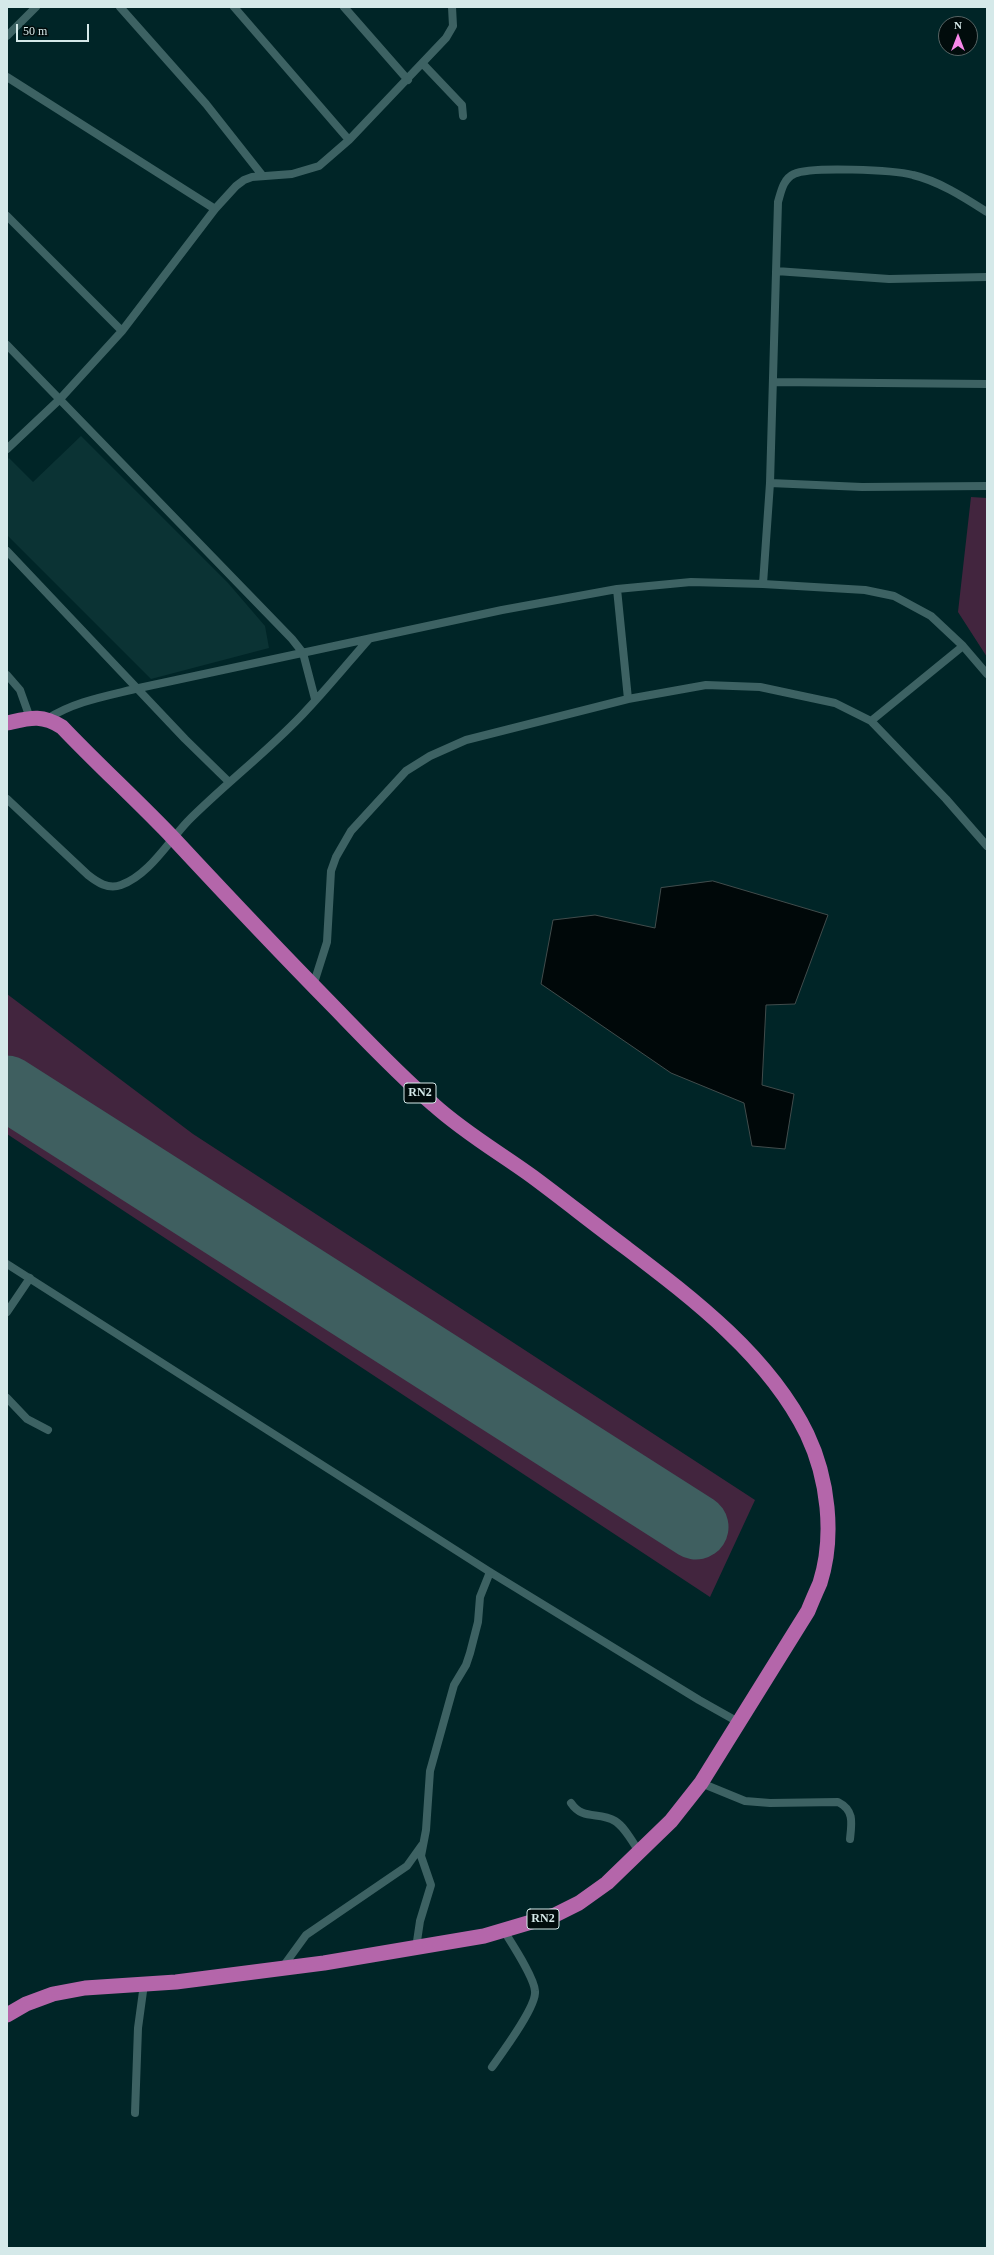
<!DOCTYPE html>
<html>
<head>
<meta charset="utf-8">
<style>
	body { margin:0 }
	#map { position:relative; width:994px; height:2255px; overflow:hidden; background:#002527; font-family:Georgia,serif }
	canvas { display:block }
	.frame { position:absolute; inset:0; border:8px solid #d5e9e9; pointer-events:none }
	.north { position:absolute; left:938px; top:16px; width:40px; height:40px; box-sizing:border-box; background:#010c0c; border:1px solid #566464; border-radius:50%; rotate:0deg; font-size:11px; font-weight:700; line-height:16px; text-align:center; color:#d5e9e9 }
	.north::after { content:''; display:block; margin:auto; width:14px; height:18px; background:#f888ea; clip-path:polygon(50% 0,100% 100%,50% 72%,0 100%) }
	.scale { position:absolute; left:16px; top:24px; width:73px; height:18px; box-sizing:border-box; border:2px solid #d5e9e9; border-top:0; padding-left:5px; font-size:12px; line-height:14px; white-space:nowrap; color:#d5e9e9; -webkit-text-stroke:3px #010c0c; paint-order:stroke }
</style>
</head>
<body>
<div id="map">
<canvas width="994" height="2255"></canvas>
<div class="frame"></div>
<div class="north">N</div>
<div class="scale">50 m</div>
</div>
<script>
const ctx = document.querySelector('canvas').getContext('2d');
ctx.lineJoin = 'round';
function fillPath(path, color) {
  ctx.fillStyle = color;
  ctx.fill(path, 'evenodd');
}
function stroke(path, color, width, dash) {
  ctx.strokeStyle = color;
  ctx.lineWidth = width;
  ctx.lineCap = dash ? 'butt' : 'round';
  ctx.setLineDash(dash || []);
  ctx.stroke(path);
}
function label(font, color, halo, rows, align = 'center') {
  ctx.font = font + ' Georgia,serif';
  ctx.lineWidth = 3;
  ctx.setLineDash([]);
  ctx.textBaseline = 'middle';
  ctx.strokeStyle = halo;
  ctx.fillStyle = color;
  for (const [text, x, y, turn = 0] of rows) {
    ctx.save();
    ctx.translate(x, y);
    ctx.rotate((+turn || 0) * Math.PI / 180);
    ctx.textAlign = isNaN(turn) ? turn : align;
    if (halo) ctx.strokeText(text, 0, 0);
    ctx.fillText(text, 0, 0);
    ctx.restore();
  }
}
fillPath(new Path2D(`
	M81,436L228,583L265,626L269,648L151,679L7,535V460L9,458L33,482Z`), '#0b3334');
fillPath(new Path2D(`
	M971,497L987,498V657L958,612Z
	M7,994L193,1134L755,1500L710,1597L7,1134Z`), '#42253e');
const water = new Path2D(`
	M713,881L828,915L795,1004L766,1005L762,1085L794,1094L785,1149L752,1146L744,1103L671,1073L541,984L553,920L595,915L655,928L661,888Z`);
fillPath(water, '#000809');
stroke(water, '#404c4c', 1);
stroke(new Path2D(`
	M7,1088L696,1527`), '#3f5f60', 65);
stroke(new Path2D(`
	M120,7L206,104L262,175
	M234,7L349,140
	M344,7L408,80
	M7,36L36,7
	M423,64L462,105L463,116
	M7,77L215,209
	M7,216L122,331
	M776,271L889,279L987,277
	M7,345L292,639L303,653L315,699
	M773,382L987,384
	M7,449L60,399L122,331L215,209L236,186L244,180L252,177L292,174L319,166L349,140L446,38L453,26L452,7
	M770,483L862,487L987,486
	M7,551L185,739L229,782
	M763,584L770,483L778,202C781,192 783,179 794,174C810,166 894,170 913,175C939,181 965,198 987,212
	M617,589L628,699
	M7,675L20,690L30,718
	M47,719C75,701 107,696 139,688L502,610L617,589L691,582L763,584L865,590L894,596L931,616L963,646L987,674
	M871,721L963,646
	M7,799L88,875C97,882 108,890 121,885C149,875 168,842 188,821C225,784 267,752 303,714C326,690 347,664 369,639
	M313,986L327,942L331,871L336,857L351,831L406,771L430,756L466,740L628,699L706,685L760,687L835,703L871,721L946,799L987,846
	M7,1264L490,1572L699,1700L740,1723
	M7,1312L30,1278
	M7,1398L27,1419L48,1430
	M701,1783L745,1801L770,1803L838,1802C854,1810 852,1822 850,1839
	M571,1803C583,1821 599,1811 615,1821C625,1827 633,1843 640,1853
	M416,1948L420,1921L431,1885L421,1856L426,1830L430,1771L454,1685L466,1665L470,1653L478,1622L480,1597L490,1572
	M282,1968L306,1935L407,1866L422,1845
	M492,2067C502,2053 537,2006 535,1991C534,1977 512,1944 504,1931
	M135,2113L138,2028L144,1984`), '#3d6263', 8);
stroke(new Path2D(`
	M7,723C30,718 41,714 62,727C99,766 138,801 174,839C227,896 280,952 334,1007C367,1041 399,1075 434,1105C465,1133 500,1153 533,1177C564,1200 594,1224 625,1247C692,1298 769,1356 807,1434C828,1478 835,1536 820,1583C816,1592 812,1601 808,1611L701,1783L671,1821L607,1883L579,1903L555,1915L484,1936L324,1963L176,1982L85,1988L53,1994L26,2004L7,2015`), '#b466aa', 15);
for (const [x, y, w] of [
	[420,1093,32],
	[543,1919,32]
]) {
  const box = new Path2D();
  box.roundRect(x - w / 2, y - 10, w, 20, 3);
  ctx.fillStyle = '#010c0c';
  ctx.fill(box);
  stroke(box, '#d5e9e9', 1);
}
label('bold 12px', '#d5e9e9', null, [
	["RN2",420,1093],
	["RN2",543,1919]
]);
</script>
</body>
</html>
